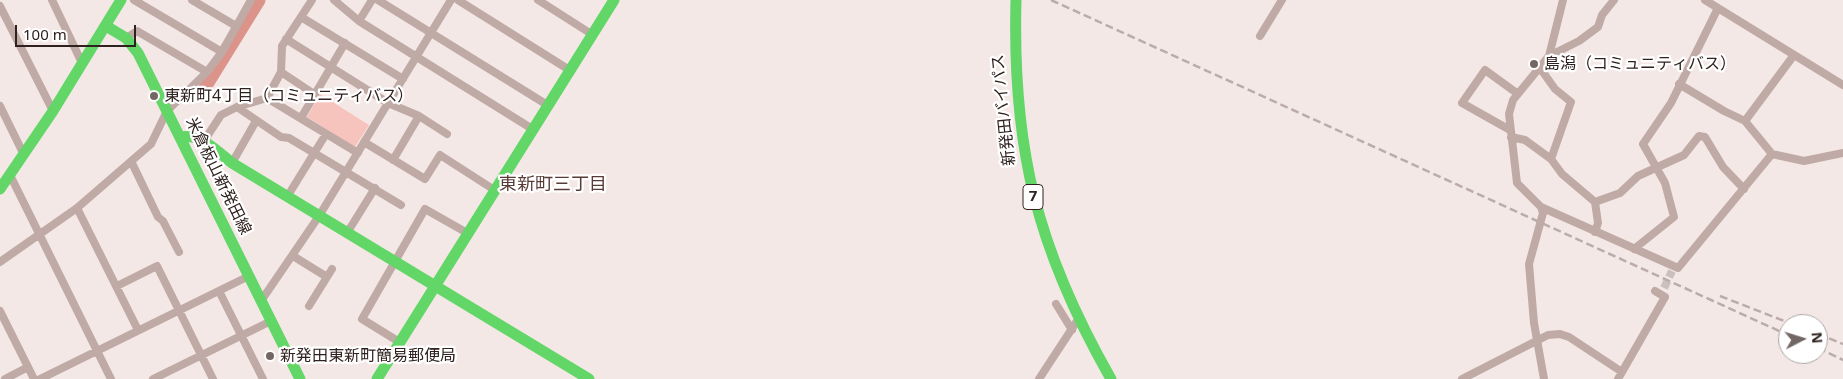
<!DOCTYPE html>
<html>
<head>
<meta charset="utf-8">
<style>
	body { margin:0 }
	#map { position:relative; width:1843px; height:379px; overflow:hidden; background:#f4e8e6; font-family:"Noto Sans",sans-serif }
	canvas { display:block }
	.north { position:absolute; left:1778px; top:314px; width:50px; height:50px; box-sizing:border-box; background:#fff; border:1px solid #aba6a5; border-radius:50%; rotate:85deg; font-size:14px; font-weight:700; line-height:20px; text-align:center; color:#2e211f }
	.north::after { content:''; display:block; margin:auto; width:18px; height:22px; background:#736765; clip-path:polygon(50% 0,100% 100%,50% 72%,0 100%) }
	.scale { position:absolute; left:15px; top:25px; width:121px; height:22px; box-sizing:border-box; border:2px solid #2e211f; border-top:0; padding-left:6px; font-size:15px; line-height:18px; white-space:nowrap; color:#2e211f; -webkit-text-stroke:4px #fff; paint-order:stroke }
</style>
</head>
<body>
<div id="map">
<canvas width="1843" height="379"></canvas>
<div class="north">N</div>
<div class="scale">100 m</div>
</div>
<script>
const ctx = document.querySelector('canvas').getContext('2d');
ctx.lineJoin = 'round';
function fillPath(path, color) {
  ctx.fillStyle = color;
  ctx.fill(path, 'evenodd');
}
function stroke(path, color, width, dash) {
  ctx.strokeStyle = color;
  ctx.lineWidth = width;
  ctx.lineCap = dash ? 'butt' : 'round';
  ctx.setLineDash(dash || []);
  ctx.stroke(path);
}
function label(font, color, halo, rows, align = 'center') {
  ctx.font = font + ' "Noto Sans","Noto Sans JP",sans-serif';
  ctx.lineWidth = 4.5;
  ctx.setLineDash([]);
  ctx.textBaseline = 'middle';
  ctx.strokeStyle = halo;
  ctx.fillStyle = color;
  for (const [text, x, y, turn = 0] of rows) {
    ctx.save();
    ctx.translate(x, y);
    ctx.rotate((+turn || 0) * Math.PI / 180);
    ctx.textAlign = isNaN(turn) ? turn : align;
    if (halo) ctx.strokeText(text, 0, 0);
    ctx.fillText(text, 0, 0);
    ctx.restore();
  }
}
fillPath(new Path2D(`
	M320,94L369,125L355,147L307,117Z`), '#f6c4bc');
stroke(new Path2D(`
	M206,84L258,0`), '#db938a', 15);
stroke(new Path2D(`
	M1664,288L1672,271`), '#ccc0be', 8, [8, 4]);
stroke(new Path2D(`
	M52,0L82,63
	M134,0L222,52
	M192,0L236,26
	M334,0L359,21L534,130
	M378,0L549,106
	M458,0L571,71
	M538,0L593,35
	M1705,0L1843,85
	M0,6L53,111
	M301,17L403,79
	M359,21L372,0
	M1260,36L1282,0
	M126,38L137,31L207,72
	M286,39L388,103L419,116L447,134
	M1549,56L1579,41L1598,27L1602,15L1614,0
	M1540,68L1555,89L1571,102L1551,159
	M281,72L314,94
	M1679,84L1724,111L1745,121L1772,154
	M267,98L358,153
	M0,106L24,155
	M237,107L281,137L289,138L401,205
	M301,118L345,43
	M1745,121L1794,55
	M1510,130L1462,103L1485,70L1518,94
	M1511,137L1525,140L1551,159L1562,174L1595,202L1598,223L1595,232
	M204,141L221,115L237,107L267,98L281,72L282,46L312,0
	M364,142L425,179L440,155L496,191
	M393,160L419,116
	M132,163L158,217L163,221L179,252
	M232,163L256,121
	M10,175L111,379
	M287,197L326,134
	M1595,202L1620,193L1638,176L1684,155L1699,136L1705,137L1723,167L1744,189
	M1541,207L1678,268L1772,154L1804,161L1843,153
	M77,208L138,330
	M347,233L375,188
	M1634,249L1674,217L1665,183L1643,144L1671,103L1718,8
	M293,256L327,277
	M0,262L77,208L151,144L167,111L207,72L222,52L251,0
	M117,286L157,266L213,379
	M219,291L263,379
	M261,301L319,216L451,0
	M1056,304L1072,330
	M309,306L332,269
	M0,311L34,379
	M401,343L362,319L425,209L469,234
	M5,379L28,367
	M40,379L249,276
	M153,379L271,321
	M1039,379L1077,321
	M1462,379L1548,335L1560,334L1569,337L1622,372
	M1544,379L1534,323L1529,264L1543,213L1541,207L1517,183L1509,114L1513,100L1549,56L1563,0
	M1618,379L1665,297L1655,291`), '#bfaaa6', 8);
stroke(new Path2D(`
	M1016,0C1012,149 1037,249 1111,379
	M106,26L126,38L138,53L300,379
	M180,137C201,133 217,151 232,163L589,379
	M0,189L53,111L121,0
	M377,379L614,0`), '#63d668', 11);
stroke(new Path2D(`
	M1051,0L1788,335
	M1720,296L1792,324
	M1818,334L1843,344
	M1818,348L1843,360`), '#bbacaa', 2.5, [8, 4]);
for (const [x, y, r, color] of [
	[1534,64,5,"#736765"],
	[154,96,5,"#736765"],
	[270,356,5,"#736765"]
]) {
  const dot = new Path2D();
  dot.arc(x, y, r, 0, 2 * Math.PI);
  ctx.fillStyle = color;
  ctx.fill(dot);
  stroke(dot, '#fff', 2);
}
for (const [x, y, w] of [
	[1033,197,20]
]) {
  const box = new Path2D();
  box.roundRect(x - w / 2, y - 12.5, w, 25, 4);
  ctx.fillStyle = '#fff';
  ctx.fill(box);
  stroke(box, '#2e211f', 1);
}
label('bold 15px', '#2e211f', null, [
	["7",1033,197]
]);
label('16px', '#2e211f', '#fff', [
	["島潟（コミュニティバス）",1544,64],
	["東新町4丁目（コミュニティバス）",164,96],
	["新発田東新町簡易郵便局",280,356]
], 'left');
label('16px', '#2e211f', '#fff', [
	["新発田バイパス",1004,110,-96],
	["米倉板山新発田線",218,176,64]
]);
label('18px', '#583b37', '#fff', [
	["東新町三丁目",553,185]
]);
</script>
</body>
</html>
